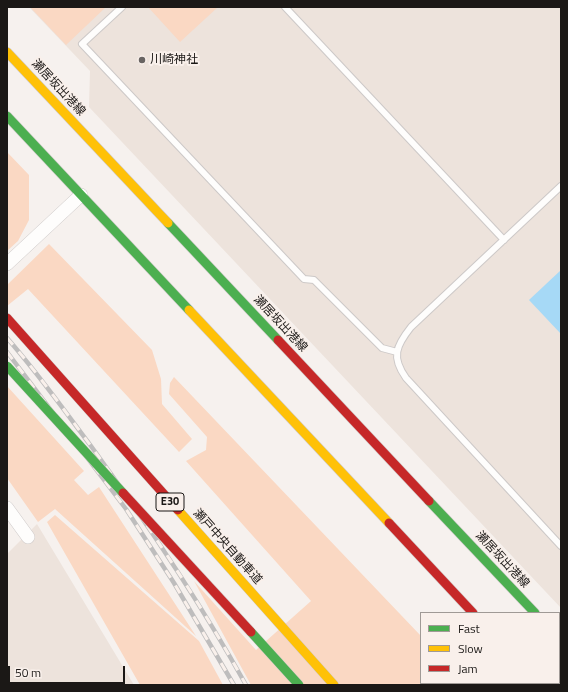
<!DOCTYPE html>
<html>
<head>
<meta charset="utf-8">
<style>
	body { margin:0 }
	#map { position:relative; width:568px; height:692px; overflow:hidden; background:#f6f1ee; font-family:"Titillium Web",sans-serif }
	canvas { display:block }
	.frame { position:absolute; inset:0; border:8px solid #1b1816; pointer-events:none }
	.legend { position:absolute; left:420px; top:612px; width:140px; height:72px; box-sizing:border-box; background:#f9f0eb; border:1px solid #a09a96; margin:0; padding:5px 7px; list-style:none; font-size:12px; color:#1b1816 }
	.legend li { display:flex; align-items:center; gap:8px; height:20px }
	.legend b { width:20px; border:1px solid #a09a96 }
	.scale { position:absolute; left:8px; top:666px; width:117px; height:18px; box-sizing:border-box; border:2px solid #1b1816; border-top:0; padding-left:5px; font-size:12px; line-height:14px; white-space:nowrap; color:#1b1816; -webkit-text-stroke:3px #f9f0eb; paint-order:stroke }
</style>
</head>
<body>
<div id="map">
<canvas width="568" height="692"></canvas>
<div class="frame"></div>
<ul class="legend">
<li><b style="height:5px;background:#4caf50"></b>Fast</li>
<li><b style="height:5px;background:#ffc107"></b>Slow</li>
<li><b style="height:5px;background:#c62828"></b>Jam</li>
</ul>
<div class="scale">50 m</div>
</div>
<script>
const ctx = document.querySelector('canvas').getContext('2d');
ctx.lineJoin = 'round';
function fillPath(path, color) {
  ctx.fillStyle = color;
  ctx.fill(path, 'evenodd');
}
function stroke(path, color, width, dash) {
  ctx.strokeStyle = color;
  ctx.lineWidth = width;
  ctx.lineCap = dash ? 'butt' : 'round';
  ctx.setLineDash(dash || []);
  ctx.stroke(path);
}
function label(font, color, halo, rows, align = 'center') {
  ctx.font = font + ' "Titillium Web","Noto Sans JP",sans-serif';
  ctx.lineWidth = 4;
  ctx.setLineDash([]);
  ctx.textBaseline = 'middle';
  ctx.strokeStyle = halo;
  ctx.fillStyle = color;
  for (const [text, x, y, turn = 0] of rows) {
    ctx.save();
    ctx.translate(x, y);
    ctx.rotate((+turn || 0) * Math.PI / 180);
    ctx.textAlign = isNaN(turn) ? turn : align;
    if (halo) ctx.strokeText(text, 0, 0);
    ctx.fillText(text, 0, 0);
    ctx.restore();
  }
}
fillPath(new Path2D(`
	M29,7H561V608L89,107L90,71Z
	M37,524L134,685H7V554Z`), '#ede3dc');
fillPath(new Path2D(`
	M30,7H106L66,45Z
	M148,7H218L180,42Z
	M7,152L29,175V220L18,241L7,251Z
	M49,244L152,350L161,379L162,404L192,439L179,452L28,289L7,306V285Z
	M174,377L421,636V683H465L467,685H251L194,581L256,650L311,601L186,461L206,450L207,437L169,394L170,383Z
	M7,386L84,471L74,480L88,495L99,487L196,636L55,509L38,522L7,478Z
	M55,515L199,641L223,685H140L47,522Z`), '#fad8c3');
fillPath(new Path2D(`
	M561,270V334L529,300Z`), '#a6d9f6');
const lane = new Path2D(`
	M122,7L82,44L304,279L314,280L382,348L397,352
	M285,7L504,240
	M561,186L411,327C396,346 391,357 406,378L561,546`);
const street = new Path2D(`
	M7,264L81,195
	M7,508L28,537`);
const fast = new Path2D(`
	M7,116L189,310
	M168,223L278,340
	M429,501L535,613`);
const slow = new Path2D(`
	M7,52L168,223
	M189,310L389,523
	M178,510L334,685
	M559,638L561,640
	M539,683L541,685`);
const jam = new Path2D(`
	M7,318L178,510
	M278,340L429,501
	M389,523L473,613`);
stroke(lane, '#cdc9c8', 8);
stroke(street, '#cdc9c8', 14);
stroke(fast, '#cdc9c8', 10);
stroke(slow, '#cdc9c8', 10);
stroke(jam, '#cdc9c8', 10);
stroke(lane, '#fefdfc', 6);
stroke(street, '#fefdfc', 13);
stroke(fast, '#4caf50', 9);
stroke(slow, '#ffc107', 9);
stroke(jam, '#c62828', 9);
const rail = new Path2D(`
	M7,338C37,372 64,410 91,446C147,523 200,602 246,685
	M7,352L126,509L174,583L234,685`);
stroke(rail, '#bebdbd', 4.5);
stroke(rail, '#f9f0eb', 3, [9]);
const fastBridge = new Path2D(`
	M7,366L123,493
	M251,632L299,685`);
const jamBridge = new Path2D(`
	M123,493L251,632`);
stroke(fastBridge, '#cdc9c8', 10, []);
stroke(jamBridge, '#cdc9c8', 10, []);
stroke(fastBridge, '#4caf50', 9);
stroke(jamBridge, '#c62828', 9);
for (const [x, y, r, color] of [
	[142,60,4,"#686462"]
]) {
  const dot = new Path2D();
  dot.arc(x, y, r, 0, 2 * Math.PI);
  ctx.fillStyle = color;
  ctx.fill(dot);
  stroke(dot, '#f9f0eb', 1.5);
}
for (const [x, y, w] of [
	[170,502,28]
]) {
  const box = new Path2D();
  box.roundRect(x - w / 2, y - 9, w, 18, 3);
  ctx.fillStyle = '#f9f0eb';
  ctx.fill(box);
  stroke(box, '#1b1816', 1);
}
label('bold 11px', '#1b1816', null, [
	["E30",170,502]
]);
label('12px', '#1b1816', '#f9f0eb', [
	["川崎神社",150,60]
], 'left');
label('12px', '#1b1816', '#f9f0eb', [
	["瀬居坂出港線",58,88,47],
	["瀬居坂出港線",280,324,47],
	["瀬戸中央自動車道",227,547,48],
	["瀬居坂出港線",502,560,47]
]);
</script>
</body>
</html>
